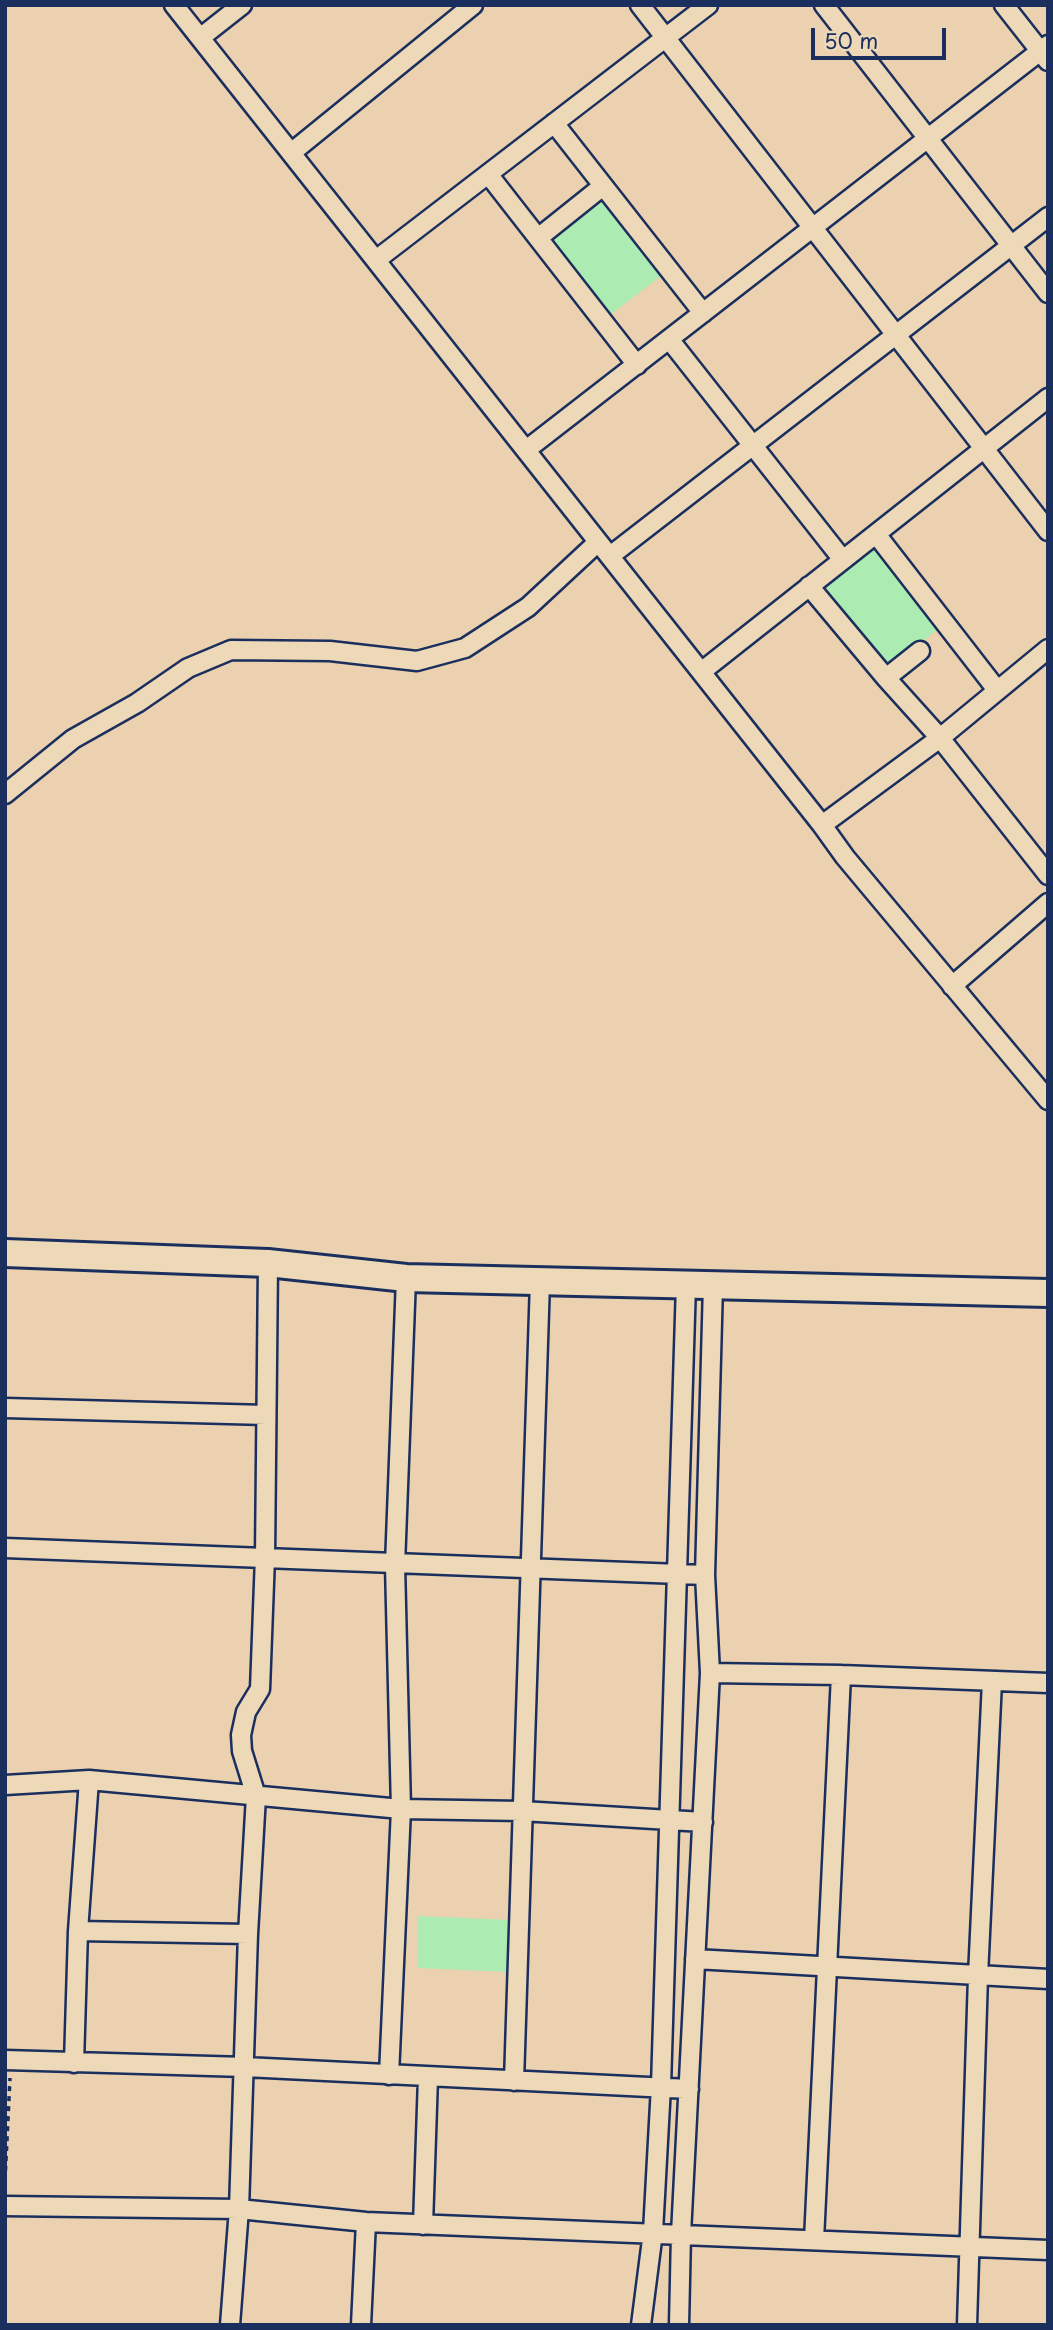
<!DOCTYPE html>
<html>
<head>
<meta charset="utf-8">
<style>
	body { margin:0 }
	#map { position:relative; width:1053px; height:2330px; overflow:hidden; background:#ebd1b0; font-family:"Playpen Sans",sans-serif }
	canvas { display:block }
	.frame { position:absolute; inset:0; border:7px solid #1b2f5e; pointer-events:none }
	.scale { position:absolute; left:811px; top:28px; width:135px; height:32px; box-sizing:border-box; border:4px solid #1b2f5e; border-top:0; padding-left:9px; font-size:21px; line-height:24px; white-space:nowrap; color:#1b2f5e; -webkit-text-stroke:5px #edd8b7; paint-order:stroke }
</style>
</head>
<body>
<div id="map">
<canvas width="1053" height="2330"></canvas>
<div class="frame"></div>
<div class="scale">50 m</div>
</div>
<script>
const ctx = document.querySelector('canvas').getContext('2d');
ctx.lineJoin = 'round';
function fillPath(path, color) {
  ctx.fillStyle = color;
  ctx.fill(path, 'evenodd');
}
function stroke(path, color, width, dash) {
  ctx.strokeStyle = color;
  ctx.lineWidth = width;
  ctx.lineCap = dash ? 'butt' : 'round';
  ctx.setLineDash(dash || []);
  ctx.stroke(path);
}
fillPath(new Path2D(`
	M602,194L662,275L610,315L548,237Z
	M871,544L938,629L886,670L821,585Z
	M418,1916L511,1920L509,1972L417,1968Z`), '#acebb2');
const street = new Path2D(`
	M174,5L822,825L845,857L1048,1100
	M640,5L1048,531
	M824,5L1048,293
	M1004,5L1048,61
	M200,38L242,5
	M554,123L703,313
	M291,153L473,5
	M488,174L637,365
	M538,238L603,186
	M376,260L708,5
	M669,339L843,560
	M526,450L1048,45
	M876,534L997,690
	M610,556L1048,217
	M809,586L886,678L940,738L1048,875
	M701,672L1048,398
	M886,678L920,651
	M5,794L73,739L137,703L188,668L231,650L330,651L417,661L465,648L528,607L598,542
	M822,825L940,738L1048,649
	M952,986L1048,903
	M5,1408L266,1415
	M5,1548L705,1575
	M710,1673L841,1675L1048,1683
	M5,1785L89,1780L401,1809L522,1811L703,1822
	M78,1931L248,1934
	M695,1959L1048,1979
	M5,2060L245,2067L689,2089
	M74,2063L78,1931L89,1780
	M389,2075L401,1809L395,1565L406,1278
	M514,2081L540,1281
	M5,2206L239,2209L366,2222L1048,2250
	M423,2225L428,2077
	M814,2240L841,1675
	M230,2325L239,2209L248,1934L256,1796L242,1751L241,1735L246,1712L260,1689L265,1557L268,1263
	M361,2325L366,2222
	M641,2325L653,2232L661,2086L686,1284
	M679,2325L681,2234L710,1673L705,1575L713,1285
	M967,2325L978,1976L992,1681`);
const secondary = new Path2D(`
	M5,1253L268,1263L406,1278L1048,1293`);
stroke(street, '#1b2f5e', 23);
stroke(secondary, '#1b2f5e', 32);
stroke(new Path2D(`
	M5,2181L10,2078`), '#1b2f5e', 3.5, [5, 5]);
stroke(street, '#edd8b7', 18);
stroke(secondary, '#edd8b7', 26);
</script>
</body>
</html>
